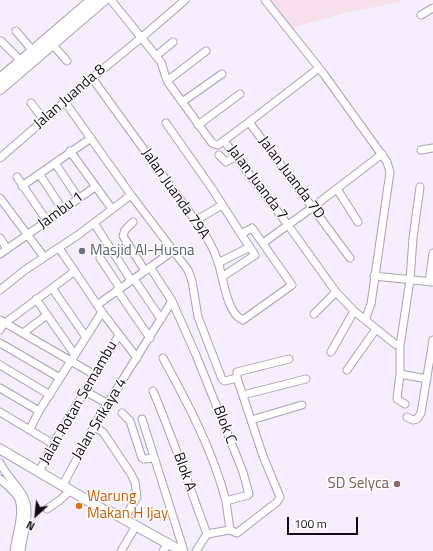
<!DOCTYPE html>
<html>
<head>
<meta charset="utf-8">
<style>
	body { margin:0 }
	#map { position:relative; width:433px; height:551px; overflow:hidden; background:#f4eefe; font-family:"Titillium Web",sans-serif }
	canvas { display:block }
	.north { position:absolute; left:16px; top:495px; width:40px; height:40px; -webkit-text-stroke:3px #fefefe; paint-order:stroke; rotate:207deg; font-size:11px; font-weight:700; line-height:16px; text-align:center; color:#100c15 }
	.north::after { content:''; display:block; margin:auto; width:14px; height:18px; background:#100c15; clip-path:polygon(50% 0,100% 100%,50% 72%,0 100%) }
	.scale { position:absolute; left:287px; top:517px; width:71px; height:18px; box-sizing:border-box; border:2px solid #100c15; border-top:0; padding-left:5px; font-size:12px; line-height:14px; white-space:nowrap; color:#100c15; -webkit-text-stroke:3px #fefefe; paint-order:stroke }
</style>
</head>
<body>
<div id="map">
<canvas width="433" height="551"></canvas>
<div class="north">N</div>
<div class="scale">100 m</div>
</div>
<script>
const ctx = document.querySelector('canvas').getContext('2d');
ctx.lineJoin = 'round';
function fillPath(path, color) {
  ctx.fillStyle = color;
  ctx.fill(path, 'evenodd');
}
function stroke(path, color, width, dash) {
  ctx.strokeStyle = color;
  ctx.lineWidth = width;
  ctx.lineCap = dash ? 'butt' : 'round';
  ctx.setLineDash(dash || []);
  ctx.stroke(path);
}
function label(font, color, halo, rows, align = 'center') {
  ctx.font = font + ' "Titillium Web",sans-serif';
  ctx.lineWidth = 3;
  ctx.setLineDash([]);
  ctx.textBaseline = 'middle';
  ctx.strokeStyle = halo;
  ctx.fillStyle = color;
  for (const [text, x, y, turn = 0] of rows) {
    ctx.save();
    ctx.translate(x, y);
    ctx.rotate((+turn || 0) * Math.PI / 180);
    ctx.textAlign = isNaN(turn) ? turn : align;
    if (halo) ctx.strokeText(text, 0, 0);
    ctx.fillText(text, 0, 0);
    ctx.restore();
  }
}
fillPath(new Path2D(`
	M268,0H400V2L345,13L291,28Z`), '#f8e0ea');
const minor = new Path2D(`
	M111,0L161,62L167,81L212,143L218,145L249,122L350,258
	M265,0L323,73L387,162L390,172L371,304L365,320
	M421,15L433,8
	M16,31L33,51
	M1,41L21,61
	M52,44L67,61
	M156,56L173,42
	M92,78L203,231C208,240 214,249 217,259C223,274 226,314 243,320L292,285L252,228L241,234L255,255L222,277
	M167,81L206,51
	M65,102L131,195L188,270L192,281L198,317L222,379L225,381L237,378
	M182,102L222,74
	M31,103L44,120
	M249,122L319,68
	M166,123L213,190L241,234
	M198,125L240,94
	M224,141L288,225L336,292L354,311L395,344L400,346
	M421,150L433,148
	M70,151L112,209
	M219,155L226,162L236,156
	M0,158L92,78L141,38L185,0
	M55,163L79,199
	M40,175L63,210
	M17,177L47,221
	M22,186L91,138
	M337,189L358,222
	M0,198L44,257
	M195,221L222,205
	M133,222L125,230L123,236L145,271
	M94,223L131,280
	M0,238L7,249
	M263,243L313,207L382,154
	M59,248L102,312L137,358
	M0,254L95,187
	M100,258L120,288
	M218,263L250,247
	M150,267L172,301L196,355L243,472L249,494L248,495L226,501L230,530L237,533L277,502L280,497L263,456L237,378V372L289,359
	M374,276L433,282
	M134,279L161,319
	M429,282L433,253
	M52,288L86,337
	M0,290L25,270L78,235L131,195
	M117,290L150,338
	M36,299L75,355
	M97,305L173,251
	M314,314L336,292
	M0,320L95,375
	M5,323L75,271
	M0,330L4,322
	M23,333L47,315
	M0,343L60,378
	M331,352L354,311
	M163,358C188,404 213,451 226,501
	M0,365L50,395
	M347,370L376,329
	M400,374L427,379
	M0,388L39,411
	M85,391L108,404
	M153,391C173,438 189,486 207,534L196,551
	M243,395L306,379
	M405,404L397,399L400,374V346L410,280L413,238L420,187
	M0,412L53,444
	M122,413L130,421L142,458L144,459L154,458
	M407,417L413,420L417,419L421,413L433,340
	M142,419L184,551
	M251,420L302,405
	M94,427L103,432L131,474L135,482L137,497L124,519
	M30,429L39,411L102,312
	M0,463C6,475 15,483 22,494C33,511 23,532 21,551
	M39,472L53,444L119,335
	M0,479C6,484 13,490 18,497C25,511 16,536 14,551
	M65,481L98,419L172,301
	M47,509L60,500L71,490
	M207,534L230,530
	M121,551L136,526
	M163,551L168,544`);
const major = new Path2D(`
	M0,449L104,510L111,512L181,551`);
const highway = new Path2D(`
	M0,79L92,0
	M0,89L104,0`);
stroke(minor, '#aaa0b9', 9);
stroke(major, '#aaa0b9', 11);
stroke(highway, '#aaa0b9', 12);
stroke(minor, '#fff', 7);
stroke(major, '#fff', 9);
stroke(highway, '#fff', 10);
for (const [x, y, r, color] of [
	[82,251,4,"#6b7280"],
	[397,484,4,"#8d6e63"],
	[79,506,4,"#e8710a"]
]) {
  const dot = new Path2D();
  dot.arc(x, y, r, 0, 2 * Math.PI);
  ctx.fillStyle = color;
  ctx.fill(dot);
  stroke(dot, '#fefefe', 1.5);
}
label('15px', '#100c15', '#fefefe', [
	["Jalan Juanda 8",70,97,-41],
	["Jalan Juanda 7D",291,178,53],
	["Jalan Juanda 7",257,183,53],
	["Jalan Juanda 79A",175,194,55],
	["Jambu 1",61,211,-36],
	["Jalan Rotan Semambu",79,403,-60],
	["Jalan Srikaya 4",100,419,-59],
	["Blok C",224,425,69],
	["Blok A",184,472,70]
]);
label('15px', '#5b616d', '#fefefe', [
	["Masjid Al-Husna",90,251]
], 'left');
label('15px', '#785e54', '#fefefe', [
	["SD Selyca",389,484]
], 'right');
label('15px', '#c56008', '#fefefe', [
	["Warung",87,497],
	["Makan H Ijay",87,514]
], 'left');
</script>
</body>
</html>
